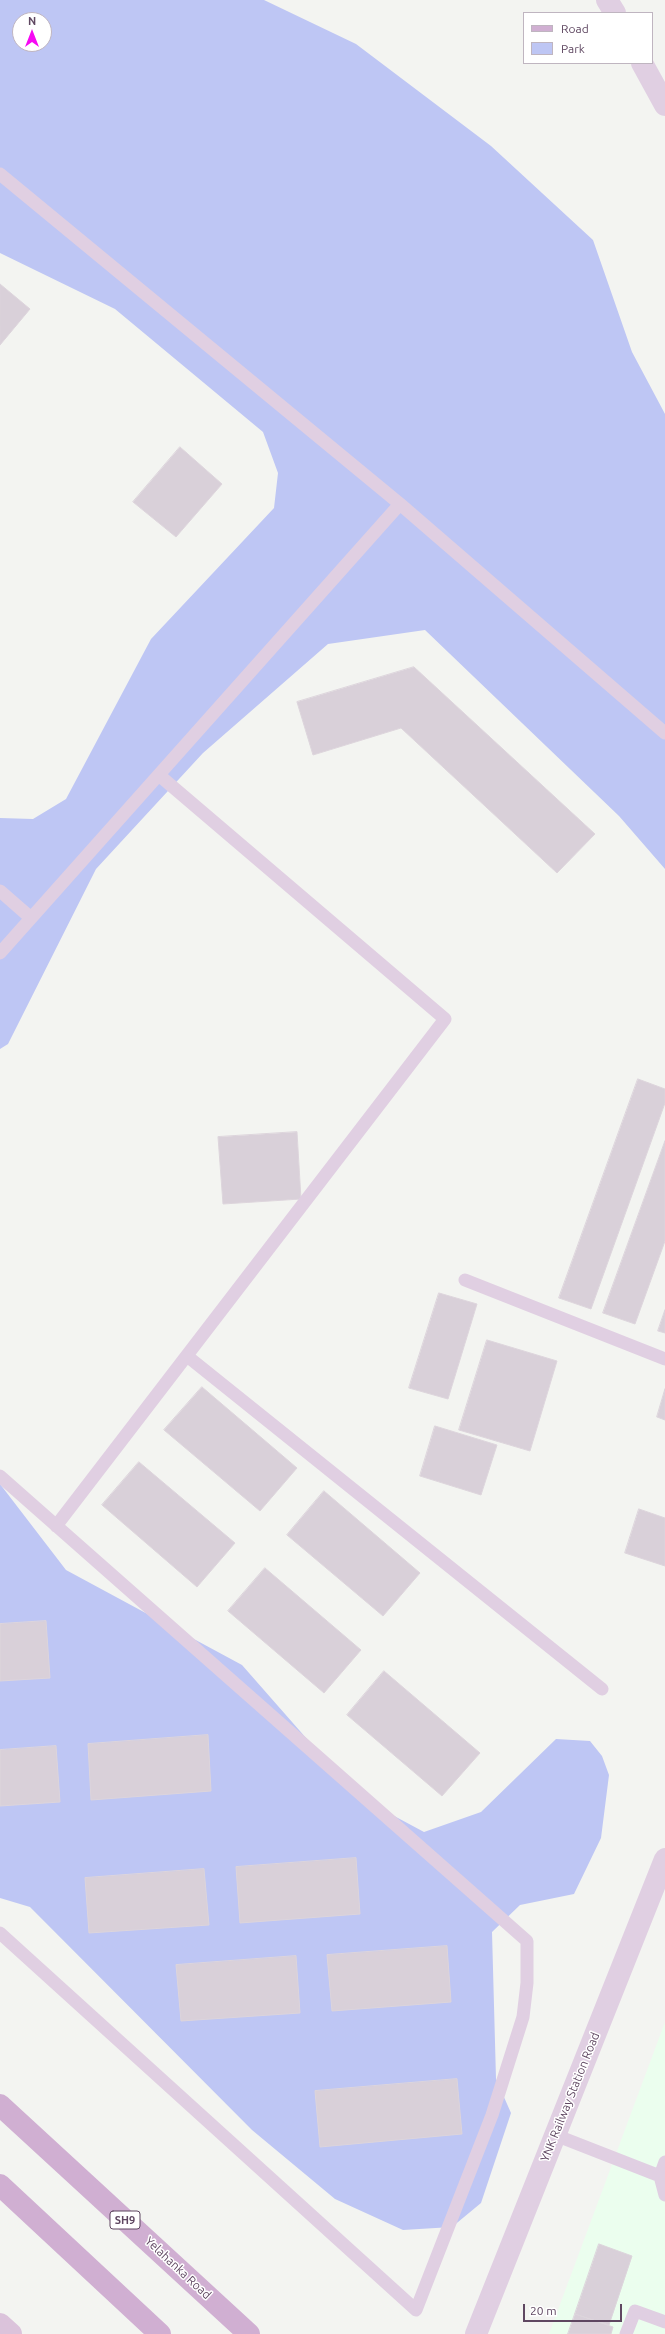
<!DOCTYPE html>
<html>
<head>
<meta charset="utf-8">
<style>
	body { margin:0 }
	#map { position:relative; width:665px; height:2334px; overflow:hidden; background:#f3f4f1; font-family:Ubuntu,sans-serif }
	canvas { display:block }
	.legend { position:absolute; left:523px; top:12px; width:130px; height:52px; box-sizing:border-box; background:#fff; border:1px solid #bfb5c0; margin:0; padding:5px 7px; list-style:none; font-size:12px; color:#5f4761 }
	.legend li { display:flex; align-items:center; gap:8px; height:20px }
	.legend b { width:20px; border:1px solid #bfb5c0 }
	.north { position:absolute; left:12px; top:12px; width:40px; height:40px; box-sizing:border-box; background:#fff; border:1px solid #bfb5c0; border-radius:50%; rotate:0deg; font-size:11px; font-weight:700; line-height:16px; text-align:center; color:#5f4761 }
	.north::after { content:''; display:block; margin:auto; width:14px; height:18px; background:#f609f3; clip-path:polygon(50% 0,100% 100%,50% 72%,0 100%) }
	.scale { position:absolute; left:523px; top:2304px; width:99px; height:18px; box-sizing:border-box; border:2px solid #5f4761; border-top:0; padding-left:5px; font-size:12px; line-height:14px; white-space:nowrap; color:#5f4761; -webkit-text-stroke:3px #fff; paint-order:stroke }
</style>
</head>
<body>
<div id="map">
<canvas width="665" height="2334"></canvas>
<ul class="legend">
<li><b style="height:5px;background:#d0afd2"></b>Road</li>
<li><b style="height:11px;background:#bec6f4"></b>Park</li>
</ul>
<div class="north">N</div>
<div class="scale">20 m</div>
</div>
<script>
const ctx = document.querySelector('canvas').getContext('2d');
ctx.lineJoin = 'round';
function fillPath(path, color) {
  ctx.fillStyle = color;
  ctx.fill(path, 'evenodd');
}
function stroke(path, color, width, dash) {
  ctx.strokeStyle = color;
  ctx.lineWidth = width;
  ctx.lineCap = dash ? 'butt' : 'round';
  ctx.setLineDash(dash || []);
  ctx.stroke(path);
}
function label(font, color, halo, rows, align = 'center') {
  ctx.font = font + ' Ubuntu,sans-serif';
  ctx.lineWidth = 3;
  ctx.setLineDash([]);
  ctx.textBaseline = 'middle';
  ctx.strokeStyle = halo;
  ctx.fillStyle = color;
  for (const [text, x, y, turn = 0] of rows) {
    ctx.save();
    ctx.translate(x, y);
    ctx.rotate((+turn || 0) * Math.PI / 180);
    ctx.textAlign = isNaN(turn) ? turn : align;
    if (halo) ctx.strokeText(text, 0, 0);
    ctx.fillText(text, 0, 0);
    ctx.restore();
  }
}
fillPath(new Path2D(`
	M665,2022V2334H549Z`), '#ebfeee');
fillPath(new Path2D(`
	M0,0H264L356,44L491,146L593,240L632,352L665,414V869L619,816L425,630L328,644L203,753L96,869L8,1044L0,1049V818L33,819L66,799L151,639L274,508L278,473L263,432L115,309L0,253ZM20,20H44V44H20Z
	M0,1484L66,1570L242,1665L357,1796L424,1832L481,1812L556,1739L590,1741L602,1756L609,1775L601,1838L574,1894L520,1905L492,1932L496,2079L511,2113L481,2203L452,2227L403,2230L335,2199L252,2130L30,1907L0,1898Z`), '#bec6f4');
const building = new Path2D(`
	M0,284L30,309L0,345Z
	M180,447L222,484L176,537L133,502Z
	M414,667L595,834L557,873L401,728L313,755L297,702Z
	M638,1079L665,1089V1103L591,1309L559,1298Z
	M297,1132L301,1199L223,1204L218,1137Z
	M665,1141V1241L635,1324L603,1313Z
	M439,1293L477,1304L448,1399L409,1388Z
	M665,1310V1333L658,1331Z
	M487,1340L557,1361L530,1451L459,1430Z
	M202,1387L297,1468L260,1511L164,1430Z
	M665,1389V1420L657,1417Z
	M435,1426L497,1445L481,1495L420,1476Z
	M139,1462L235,1543L197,1587L102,1505Z
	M324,1491L420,1573L383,1616L287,1535Z
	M639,1509L665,1518V1566L625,1553Z
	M265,1568L361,1650L324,1693L228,1611Z
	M46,1621L50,1678L0,1681V1624Z
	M384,1671L480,1753L442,1796L347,1715Z
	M208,1735L211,1791L91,1800L88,1744Z
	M56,1746L60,1802L0,1806V1750Z
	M356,1858L360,1914L240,1923L236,1867Z
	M204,1869L209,1925L89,1933L85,1878Z
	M447,1946L451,2002L332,2011L327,1955Z
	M296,1956L300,2013L181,2021L176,1965Z
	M457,2079L462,2134L320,2147L315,2091Z
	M599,2244L632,2256L609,2325L575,2314Z
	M575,2314L613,2327L611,2334H568Z`);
fillPath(building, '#d9d0d9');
stroke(building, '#ddd5dc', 1);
stroke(new Path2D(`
	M0,174L400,504L665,733
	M0,891L31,918
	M0,953L400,504
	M465,1280L665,1359
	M187,1356L602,1689
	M0,1476L527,1941V1983L523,2017L492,2115L416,2310L0,1933
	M56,1526L445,1019L160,776
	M555,2135L665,2178
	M665,2162L660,2176L665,2195
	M626,2334L635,2311L665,2322`), '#e0cfe2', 13);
stroke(new Path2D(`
	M607,0L615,13
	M642,63L665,105
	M476,2334L665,1859`), '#e0cfe2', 22);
stroke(new Path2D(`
	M0,2324L11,2334`), '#dbc3db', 22);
stroke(new Path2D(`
	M0,2105L249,2334
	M0,2185L160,2334`), '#d0afd2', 22);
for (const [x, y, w] of [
	[125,2220,30]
]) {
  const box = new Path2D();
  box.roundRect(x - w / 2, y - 9, w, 18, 3);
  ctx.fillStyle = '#fff';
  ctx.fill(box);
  stroke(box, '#5f4761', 1);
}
label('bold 11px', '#5f4761', null, [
	["SH9",125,2220]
]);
label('12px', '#5f4761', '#fff', [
	["YNK Railway Station Road",570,2097,-68],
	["Yelahanka Road",178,2268,43]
]);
</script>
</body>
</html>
